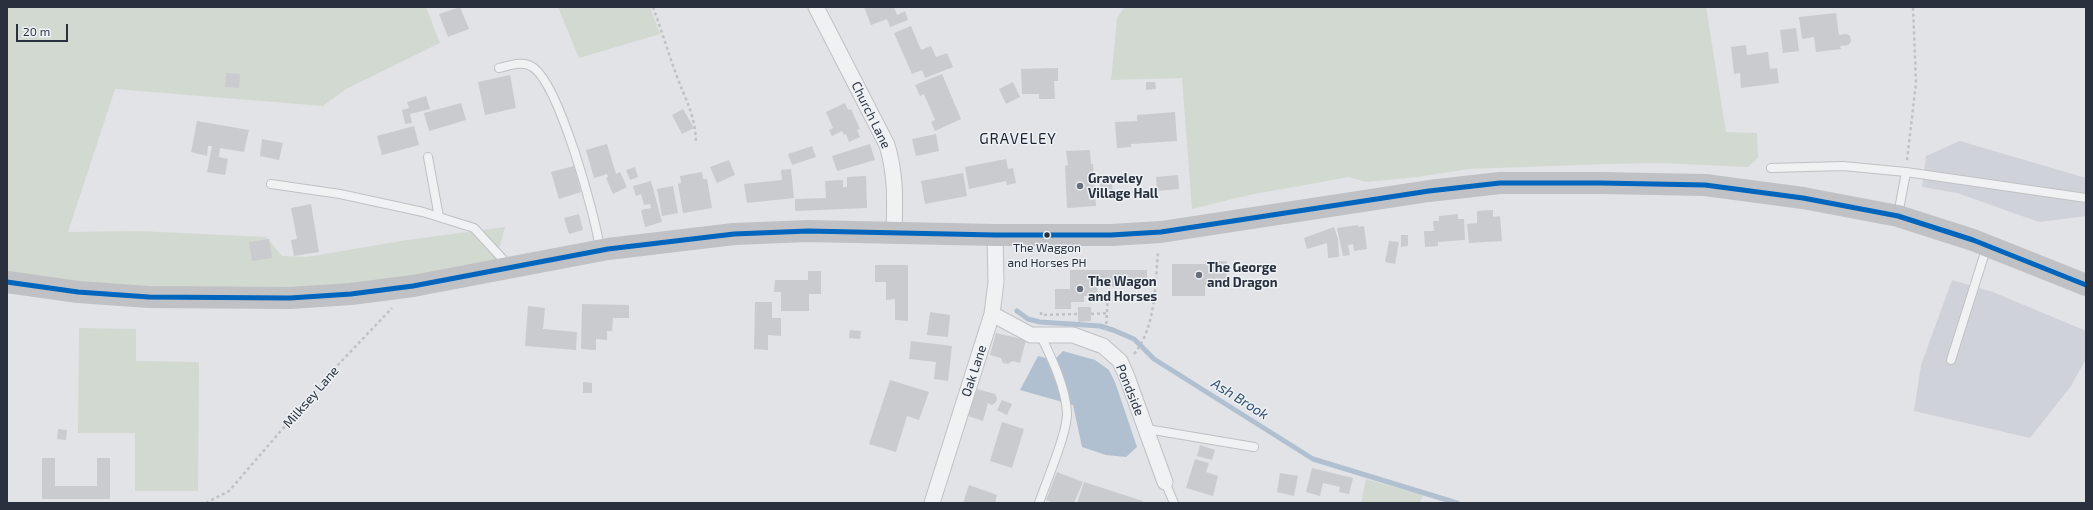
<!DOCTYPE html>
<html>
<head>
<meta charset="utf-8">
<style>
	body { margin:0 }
	#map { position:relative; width:2093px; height:510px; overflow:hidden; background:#e1e3e6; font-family:"Exo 2",sans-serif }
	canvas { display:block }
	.frame { position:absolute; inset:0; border:8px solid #29313e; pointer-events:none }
	.scale { position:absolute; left:16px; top:24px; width:52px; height:18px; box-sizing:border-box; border:2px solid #29313e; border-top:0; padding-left:5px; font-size:12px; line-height:14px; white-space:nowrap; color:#29313e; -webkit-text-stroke:3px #eef2f5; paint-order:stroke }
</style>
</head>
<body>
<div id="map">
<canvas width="2093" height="510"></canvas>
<div class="frame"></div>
<div class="scale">20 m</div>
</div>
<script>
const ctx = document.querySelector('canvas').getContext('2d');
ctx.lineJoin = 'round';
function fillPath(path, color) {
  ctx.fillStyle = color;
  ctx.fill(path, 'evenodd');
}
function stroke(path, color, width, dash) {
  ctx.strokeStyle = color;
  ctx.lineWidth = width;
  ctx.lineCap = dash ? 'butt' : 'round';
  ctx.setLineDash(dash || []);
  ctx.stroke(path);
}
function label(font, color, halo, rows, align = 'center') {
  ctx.font = font + ' "Exo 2",sans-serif';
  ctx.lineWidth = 3;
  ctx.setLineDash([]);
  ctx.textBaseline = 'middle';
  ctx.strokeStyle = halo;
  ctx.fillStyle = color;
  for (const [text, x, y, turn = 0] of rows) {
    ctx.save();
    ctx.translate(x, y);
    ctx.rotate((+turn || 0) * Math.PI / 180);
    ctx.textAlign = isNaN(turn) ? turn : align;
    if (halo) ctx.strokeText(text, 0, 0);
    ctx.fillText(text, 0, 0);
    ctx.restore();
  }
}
fillPath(new Path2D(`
	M1960,141L2086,178V216L2039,222L1957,193L1922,187L1926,156Z
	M1952,280L1993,292L2086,331V359L2071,386L2030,438L1914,411L1921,365Z`), '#cfd3d9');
fillPath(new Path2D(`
	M7,7H426L440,43L346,89L323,106L115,89L68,232L139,231L266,237L282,256L307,257L407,240L505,227L496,260L385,287L144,291L7,274Z
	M558,7H650L660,34L579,58Z
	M1124,7H1706L1726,132L1757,133L1758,158L1748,167L1661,163L1606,164L1469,169L1417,177L1366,182L1349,177L1249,195L1192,209L1182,78L1111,80L1117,19Z
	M79,328L136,329V361L199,362L198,491H135V433H78Z
	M1366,479L1423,495L1420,503H1361Z`), '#d2d9d1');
fillPath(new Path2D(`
	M1063,351L1095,360L1109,370L1115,382L1137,447L1126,457L1106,455L1082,447L1073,405L1020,390L1038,356L1054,360Z`), '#b0c0d0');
stroke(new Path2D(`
	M1017,311L1028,319L1040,322L1100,326L1113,330L1134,339L1154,359L1313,459L1457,503`), '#b0c0d0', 5);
fillPath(new Path2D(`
	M460,7L469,29L448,37L439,14Z
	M864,7H894L897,15L905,11L908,20L890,27L887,19L871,25Z
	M1836,13L1839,35L1846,34L1850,36L1851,42L1848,45L1840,46L1841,49L1816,52L1814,37L1802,39L1799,17Z
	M911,26L921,50L931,46L936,57L947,53L953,67L925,78L922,70L912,74L894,33Z
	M1796,28L1799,51L1783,53L1780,30Z
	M1746,45L1747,55L1768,52L1770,69L1777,68L1779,83L1741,88L1740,73L1734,74L1731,47Z
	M1058,68V81H1054L1055,99H1039V94H1022L1021,69Z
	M226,73L240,74L239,88L225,87Z
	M942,74L961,119L935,131L931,122L935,120L924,94L920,96L915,85Z
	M510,75L516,108L485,115L478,82Z
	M1013,82L1020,97L1006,104L999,89Z
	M1146,82H1155L1156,89L1146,90Z
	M426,96L430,109L410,114L412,123L405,124L402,110L409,108L407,102Z
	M461,103L466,120L429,131L424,113Z
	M845,103L848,110L851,109L860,129L857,130L860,137L849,142L846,134L844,135L842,131L832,136L829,130L833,128L826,112Z
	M683,109L694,128L682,134L672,115Z
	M1175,112L1177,141L1131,144V147L1117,148L1115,122L1137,121V115Z
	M197,121L249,130L244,152L220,148L219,157L228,159L225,175L207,172L212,146H208L207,156L191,152Z
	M414,126L419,145L382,155L377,136Z
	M936,134L939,151L916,156L912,139Z
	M262,139L283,143L279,160L260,156Z
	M607,144L616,174L620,172L627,187L613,194L606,178L608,177L607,174L594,178L586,150Z
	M870,144L875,160L837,171L832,156Z
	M812,146L816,157L792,165L788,154Z
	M1090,150L1091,164H1093L1096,206L1067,208L1065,166L1068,165L1066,151Z
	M1006,159L1008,169L1013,168L1016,183L1007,185L1006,181L969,189L965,167Z
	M729,160L735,175L717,183L710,167Z
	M574,166L581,192L559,199L551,172Z
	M635,167L638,177L630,180L626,170Z
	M791,169L794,198L747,203L744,184L782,180L781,170Z
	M702,172L703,179H707L712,208L683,213L678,184L681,183L680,176Z
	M963,173L967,196L925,204L921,181Z
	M1178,175L1179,189L1157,191L1156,177Z
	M866,176L867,208L795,211V199L826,198L825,181L843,180V187H847V177Z
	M651,181L662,222L645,227L641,210L651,208L650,204L644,205L641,194L636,196L633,186Z
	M1100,182H1112L1113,193H1100Z
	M673,186L678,213L662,216L657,189Z
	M311,204L319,252L294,256L291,240L297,239L291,208Z
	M1493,210V217L1500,216L1502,241L1469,243L1467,224L1477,223V211Z
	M579,214L583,230L569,234L564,218Z
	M1458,214V219H1464L1465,240L1438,242V246L1425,247L1424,231H1434L1433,221H1439V216Z
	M1358,225V227L1364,226L1367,249L1354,251L1353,244L1348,245L1350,255L1343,256L1337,228Z
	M1334,227L1338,239L1339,257L1328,258L1327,243L1307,249L1304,238Z
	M1401,235H1408V246L1401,247Z
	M269,239L272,258L252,261L249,242Z
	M1389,241L1399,242L1395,264L1385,262Z
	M1205,261H1227L1226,286L1205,285V296H1172V264H1205Z
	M875,265H908V321L895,320V299L886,300V282H875Z
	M1070,270H1147V286L1097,287L1098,296H1084V302H1071V309H1055V289H1070Z
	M808,271H821V294H809V311H781V292H774L775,280H808Z
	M755,302H772V318H781V336L768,335V350L754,349Z
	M582,304L629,305V318H613L612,331H607V340L596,339V350L581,349Z
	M528,306L545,308L543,329L577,332L576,350L525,346Z
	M1078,307H1091V321L1078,322Z
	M930,312L950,315L948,337L927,335Z
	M850,330L861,331L860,339L849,338Z
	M996,333L1026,340L1020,363L1012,361L1008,364L1003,363L1001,358L990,355Z
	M911,341L952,346L948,381L934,379L936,362L909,359Z
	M890,380L929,392L919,420L907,416L896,452L869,444Z
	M583,382L592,383V393H583Z
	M977,389L995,394L997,398L996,402L992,405L988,403L983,421L968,416Z
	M1002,400L1012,404L1007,415L997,410Z
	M1002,422L1024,429L1012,468L990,461Z
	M58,429L67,430L66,440L57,439Z
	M1200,445L1215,450L1212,460L1197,456Z
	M42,458H55V486H97V458H110V499H42Z
	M1195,459L1209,463L1206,472L1218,476L1213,496L1186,488Z
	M1312,468L1353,478L1349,494L1339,492L1340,487L1323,483L1320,496L1306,492Z
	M1057,472L1083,482L1074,503H1053L1046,500Z
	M1280,473L1298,476L1294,496L1277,492Z
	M1084,482L1143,501V503H1077Z
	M969,485L997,495L995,503H963Z`), '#c9cbce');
const lane = new Path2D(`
	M499,68C511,65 524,60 534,68C560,88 595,214 600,249
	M428,157L439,217
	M1771,168L1843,166L1906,172L2086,198
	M271,184L340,194L423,212L474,228L509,266
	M1898,215L1906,172
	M1951,360L1987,246
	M1147,429L1254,447
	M1165,482L1174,503
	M1039,503C1046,482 1068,432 1067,412C1065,386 1052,359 1041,336`);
const street = new Path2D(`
	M816,7L887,145C896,175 895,200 894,232
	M992,314L1031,335H1073L1103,346L1120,361L1127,377L1165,482
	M932,503L992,314L996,282L995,235`);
stroke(lane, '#bfc1c4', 10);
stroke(street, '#bfc1c4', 17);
stroke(new Path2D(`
	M653,7C661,29 668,52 676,74C685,99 696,116 696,144
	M1907,160L1916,83L1913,7
	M1041,312V315L1078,314
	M1091,314L1108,313
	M1106,330L1108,291
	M1134,354C1156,327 1155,286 1158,252
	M206,503L229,491L336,367L392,308`), '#c0c1c6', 2.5, [3, 3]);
stroke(lane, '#f0f1f3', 8);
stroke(street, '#f0f1f3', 15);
stroke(new Path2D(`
	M7,282L78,292L149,297L290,298L351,294L413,286L608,249L734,234L808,231L995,235H1111L1161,232L1429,191L1500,183H1601L1705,185L1803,198L1898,216L1973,240L2086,285`), '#bfc1c5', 22);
stroke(new Path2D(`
	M7,282L78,292L149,297L290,298L351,294L413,286L608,249L734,234L808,231L995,235H1111L1161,232L1429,191L1500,183H1601L1705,185L1803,198L1898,216L1973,240L2086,285`), '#0065bd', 5);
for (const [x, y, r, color] of [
	[1080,186,4,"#696f79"],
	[1047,235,3.5,"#29313e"],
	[1199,275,4,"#696f79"],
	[1080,289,4,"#696f79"]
]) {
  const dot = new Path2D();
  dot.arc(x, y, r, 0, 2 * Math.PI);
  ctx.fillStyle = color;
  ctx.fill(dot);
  stroke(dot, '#eef2f5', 1.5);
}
label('12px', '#29313e', '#eef2f5', [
	["The Waggon",1047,248],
	["and Horses PH",1047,263]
]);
label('13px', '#29313e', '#eef2f5', [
	["Church Lane",871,115,64],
	["Oak Lane",974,371,-72],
	["Pondside",1130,390,68],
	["Milksey Lane",311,397,-49]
]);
label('bold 13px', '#29313e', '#eef2f5', [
	["Graveley",1088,179],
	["Village Hall",1088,194],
	["The George",1207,268],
	["and Dragon",1207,283],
	["The Wagon",1088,282],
	["and Horses",1088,297]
], 'left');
label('italic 14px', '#345170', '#eef2f5', [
	["Ash Brook",1240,399,32]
]);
ctx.letterSpacing = '1px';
label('15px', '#1b222f', '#eef2f5', [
	["GRAVELEY",1018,139]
]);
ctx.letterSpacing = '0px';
</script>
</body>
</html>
